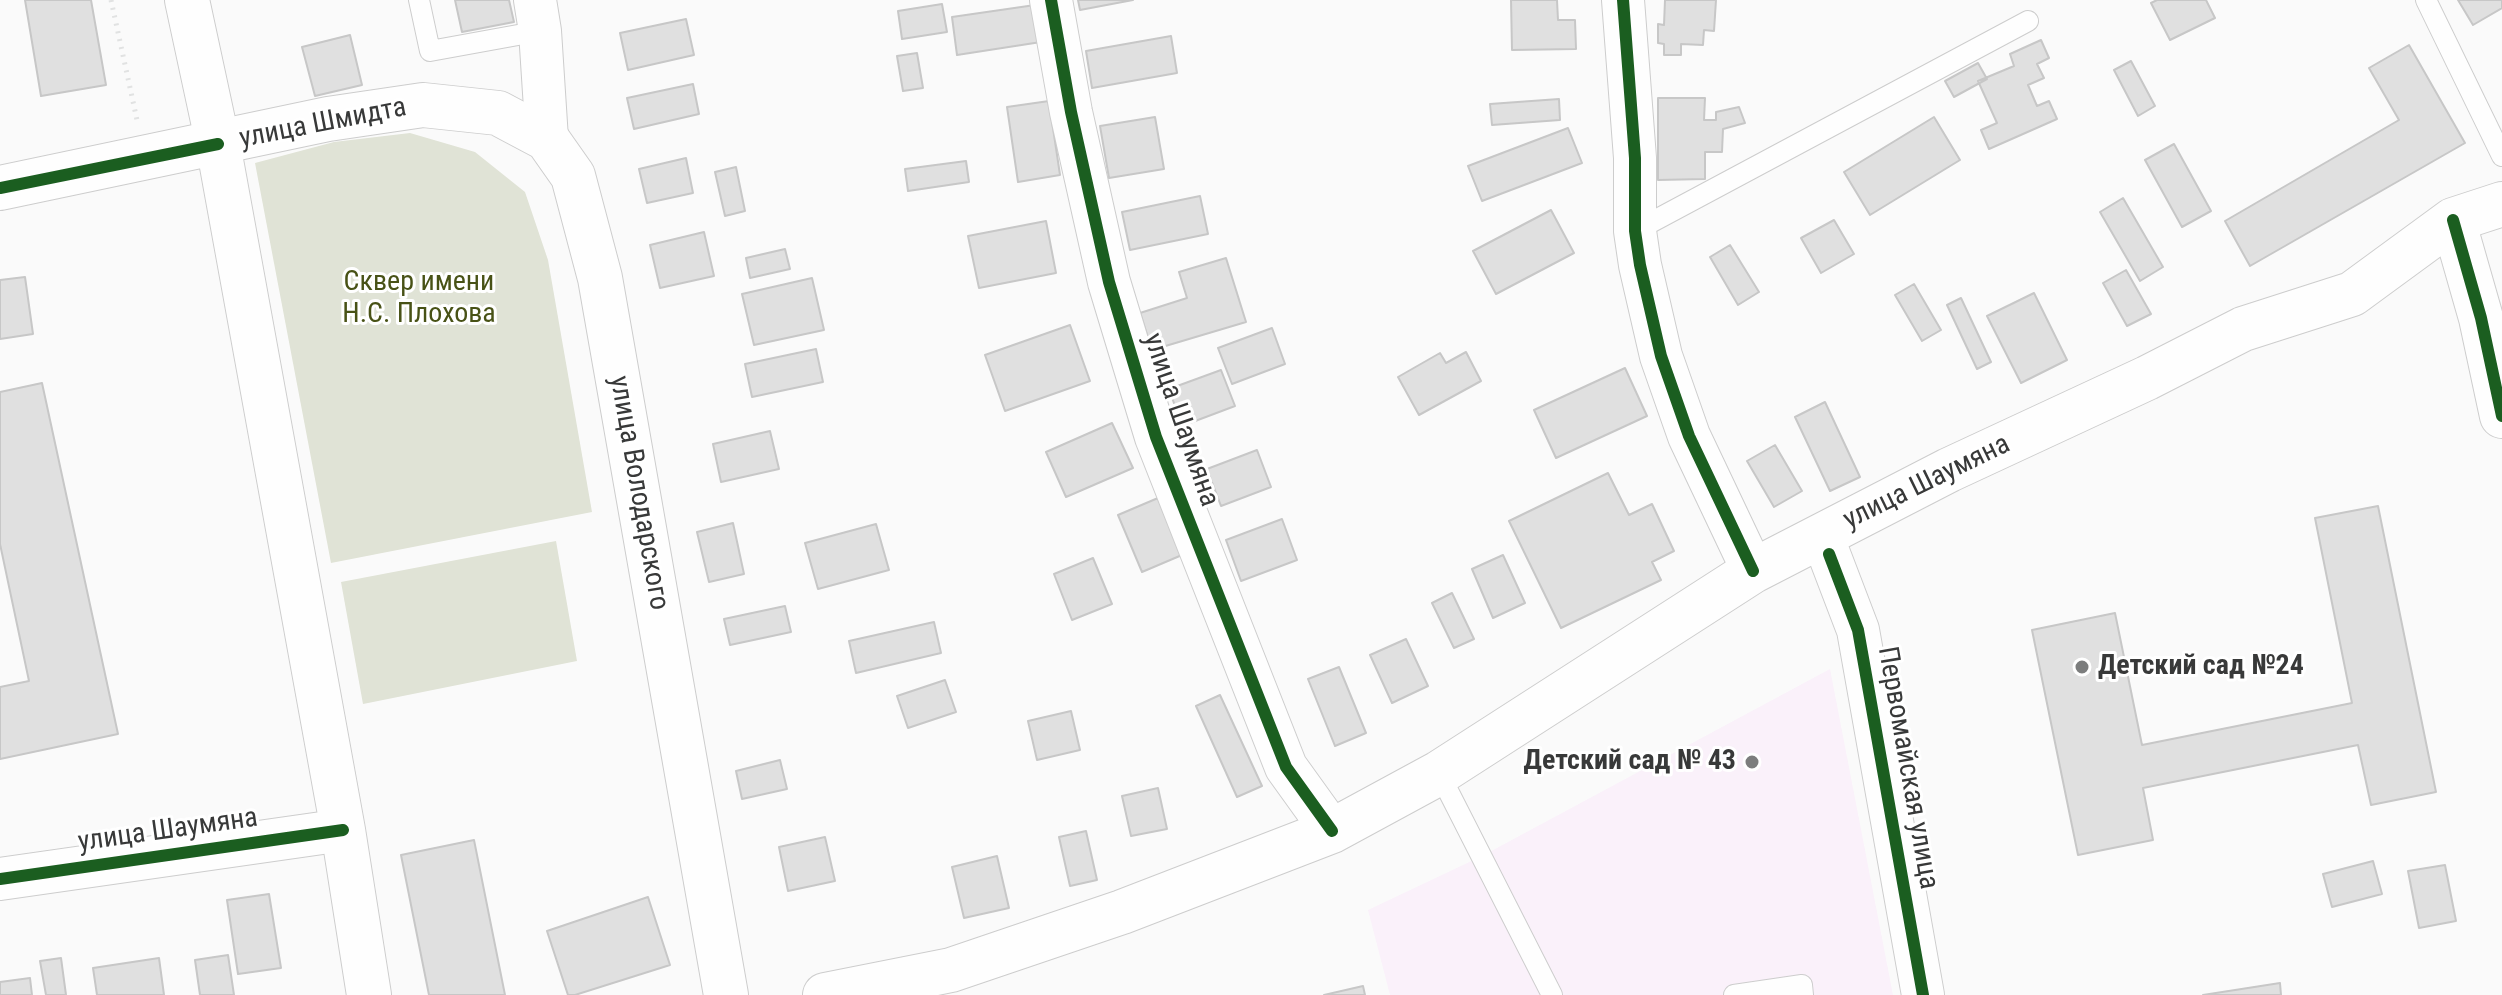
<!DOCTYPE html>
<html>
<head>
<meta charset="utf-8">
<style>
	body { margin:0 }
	canvas { display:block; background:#fafafa }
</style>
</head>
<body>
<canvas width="2502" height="995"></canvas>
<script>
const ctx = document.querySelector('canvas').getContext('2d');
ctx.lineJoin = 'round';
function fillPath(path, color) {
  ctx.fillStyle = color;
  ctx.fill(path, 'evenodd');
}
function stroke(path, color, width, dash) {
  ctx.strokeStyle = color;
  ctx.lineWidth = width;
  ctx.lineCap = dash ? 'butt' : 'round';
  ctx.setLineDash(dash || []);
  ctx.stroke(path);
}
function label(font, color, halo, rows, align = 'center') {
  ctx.font = font + ' "Roboto Condensed",sans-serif';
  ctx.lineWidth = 6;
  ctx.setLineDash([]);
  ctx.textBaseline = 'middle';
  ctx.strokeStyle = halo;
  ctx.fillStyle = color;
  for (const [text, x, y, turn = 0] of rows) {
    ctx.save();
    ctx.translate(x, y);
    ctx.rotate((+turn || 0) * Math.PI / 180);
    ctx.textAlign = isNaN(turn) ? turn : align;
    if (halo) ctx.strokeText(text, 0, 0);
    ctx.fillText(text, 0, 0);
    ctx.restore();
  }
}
fillPath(new Path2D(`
	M1830,669L1893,995H1390L1368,910L1482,856Z`), '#faf1fa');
fillPath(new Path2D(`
	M410,133L475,152L525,192L548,260L592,512L331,563L255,163L334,142Z
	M556,541L577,661L363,704L341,582Z`), '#e0e3d6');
const building = new Path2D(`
	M25,0H91L106,85L41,96Z
	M455,0H509L514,22L462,32Z
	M1078,0H1133L1080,10Z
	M1511,0H1557L1558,20H1575L1576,49L1512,50Z
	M1665,0H1716L1714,31L1704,30L1703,45L1681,44V55H1664V44L1658,43V24L1664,25Z
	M2157,0H2206L2215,18L2170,40L2151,3Z
	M2458,0H2502V8L2473,25Z
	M942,4L947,32L902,39L898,11Z
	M1035,5L1041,42L957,55L952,17Z
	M686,19L694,55L628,70L620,33Z
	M350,35L362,85L315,96L302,47Z
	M1171,36L1177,73L1092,88L1086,51Z
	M2041,40L2049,58L2037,64L2044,78L2028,85L2037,106L2049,101L2057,119L1989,149L1981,130L1997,123L1978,81L2014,66L2010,54Z
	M2409,45L2465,143L2250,266L2225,221L2399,120L2369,68Z
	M917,53L923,88L903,91L897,56Z
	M2131,61L2155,106L2138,116L2114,70Z
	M1978,63L1987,79L1954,97L1945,81Z
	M693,84L699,114L634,129L627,98Z
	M1658,98H1705L1704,120H1716V112L1739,107L1745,123L1723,129L1722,152H1705V179L1658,180Z
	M1559,99L1560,120L1492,125L1490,104Z
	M1049,101L1060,175L1018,182L1007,107Z
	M1155,117L1164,169L1109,178L1100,126Z
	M1934,117L1960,160L1870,215L1844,172Z
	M1568,128L1582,163L1482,201L1468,166Z
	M2174,144L2211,211L2182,227L2145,160Z
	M686,158L693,193L647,203L639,169Z
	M966,161L969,182L908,191L905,169Z
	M736,167L745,211L725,216L715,172Z
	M1200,196L1208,234L1130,250L1122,212Z
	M2123,198L2163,267L2140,281L2100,212Z
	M1551,210L1574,253L1496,294L1473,251Z
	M1834,220L1854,254L1821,273L1801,238Z
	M1046,221L1056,273L979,288L968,236Z
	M704,232L714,276L660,288L650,245Z
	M1730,245L1759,292L1738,305L1710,257Z
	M785,249L790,269L750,278L746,258Z
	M1226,258L1246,322L1152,350L1140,313L1187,298L1179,272Z
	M2126,270L2151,314L2127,326L2103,283Z
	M25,277L33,334L0,339V280Z
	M812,278L824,330L754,345L742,294Z
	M1914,284L1941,330L1922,341L1895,295Z
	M2034,293L2067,360L2021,383L1987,316Z
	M1961,298L1991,362L1977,369L1947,305Z
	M1070,325L1090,381L1005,411L985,355Z
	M1272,328L1285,364L1232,384L1218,348Z
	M816,349L823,382L752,397L745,364Z
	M1466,352L1481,381L1419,415L1398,377L1440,353L1446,363Z
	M1625,368L1647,416L1556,458L1534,410Z
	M1221,370L1235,406L1182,426L1169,389Z
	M42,383L118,734L0,759V687L29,681L0,544V392Z
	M1825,402L1860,477L1830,491L1795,417Z
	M1112,423L1133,468L1066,497L1046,452Z
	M770,431L779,469L721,482L713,444Z
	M1775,445L1802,491L1774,507L1747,461Z
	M1257,450L1271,487L1221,506L1207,469Z
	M1608,473L1629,515L1652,504L1674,551L1652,562L1661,580L1561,628L1509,521Z
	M1158,498L1182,555L1142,572L1118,515Z
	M2378,506L2436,792L2371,805L2358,745L2143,788L2153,840L2078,855L2032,630L2115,613L2142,745L2352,703L2315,518Z
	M1282,519L1297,560L1241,581L1226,540Z
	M733,523L744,574L709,582L697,532Z
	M876,524L889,570L818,589L805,543Z
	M1503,555L1525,603L1493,618L1472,569Z
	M1093,558L1112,604L1072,620L1054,574Z
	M1452,593L1474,639L1454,648L1432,603Z
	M785,606L791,632L730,645L724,619Z
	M934,622L941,653L856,673L849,641Z
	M1406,639L1428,686L1392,703L1370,655Z
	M1339,667L1366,733L1335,746L1308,679Z
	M945,680L956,712L908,728L897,696Z
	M1220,695L1262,786L1237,797L1196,706Z
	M1071,711L1080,750L1037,760L1028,721Z
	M780,760L787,789L742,799L736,771Z
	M1158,788L1167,829L1131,836L1122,796Z
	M1086,831L1097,880L1070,886L1059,837Z
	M825,837L835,881L788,891L779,847Z
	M474,840L505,995H429L401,855Z
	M997,856L1009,908L964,918L952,867Z
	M2373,861L2382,894L2332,907L2323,874Z
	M2445,865L2456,921L2419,928L2408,871Z
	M269,894L281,968L238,974L227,900Z
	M648,897L670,965L575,995H568L547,931Z
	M228,955L234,995H200L195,960Z
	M61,958L66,995H46L40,961Z
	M159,958L164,995H97L93,968Z
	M30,978L32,995H0V982Z
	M2280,983L2281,995H2203Z
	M1363,986L1365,995H1324Z`);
fillPath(building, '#e0e0e0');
stroke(building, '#c7c7c7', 2);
const lane = new Path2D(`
	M419,0L430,51L540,31
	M2426,0L2502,156
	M1635,231L2028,21
	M1439,773L1552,995
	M1734,995L1802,985L1803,995`);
const street = new Path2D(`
	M535,0L540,31L547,139
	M1051,0L1071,112L1109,282L1156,437L1286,767L1332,831
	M1623,0L1635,158V231L1640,265L1661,356L1689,436L1753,571
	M1829,554L1858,630L1923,995
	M0,879L343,830`);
const secondary = new Path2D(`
	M0,188L328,119L423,105L498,113L547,139L573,176L600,278L726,995
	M2453,220L2481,318L2502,416
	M825,995L951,970L1122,912L1332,831L1439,773L1753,571L1949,470L2147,378L2243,329L2352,294L2453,220L2502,204`);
const primary = new Path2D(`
	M187,0L218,144L343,830L369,995`);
stroke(lane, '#cdcdcd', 22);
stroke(street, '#cdcdcd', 44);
stroke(secondary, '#cdcdcd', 46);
stroke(primary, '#cdcdcd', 46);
stroke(new Path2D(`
	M111,0L137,120`), '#e1e2e2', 5, [2, 6]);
stroke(lane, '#fefefe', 20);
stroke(street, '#fefefe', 42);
stroke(secondary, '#fefefe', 44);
stroke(primary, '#fefefe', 44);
stroke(new Path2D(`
	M1051,0L1071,112L1109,282L1156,437L1286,767L1332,831
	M1623,0L1635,158V231L1640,265L1661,356L1689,436L1753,571
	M0,188L218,144
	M2453,220L2481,318L2502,416
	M1829,554L1858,630L1923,995
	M0,879L343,830`), '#1b5e20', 12);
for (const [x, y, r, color] of [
	[2082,667,8,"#7c7d7d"],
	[1752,762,8,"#7c7d7d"]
]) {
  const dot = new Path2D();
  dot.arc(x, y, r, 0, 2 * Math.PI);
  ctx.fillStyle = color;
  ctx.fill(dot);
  stroke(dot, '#fff', 3);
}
label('28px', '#383939', '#fff', [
	["улица Шмидта",323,124,-11],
	["улица Шаумяна",1180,420,71],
	["улица Шаумяна",1927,483,-26],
	["улица Володарского",638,493,80],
	["Первомайская улица",1907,768,80],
	["улица Шаумяна",168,831,-8]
]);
label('28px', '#485216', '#fff', [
	["Сквер имени",419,283],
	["Н.С. Плохова",419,315]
]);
label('bold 28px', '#383939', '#fff', [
	["Детский сад №24",2098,667],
	["Детский сад № 43",1736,762,"right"]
], 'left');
</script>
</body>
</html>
